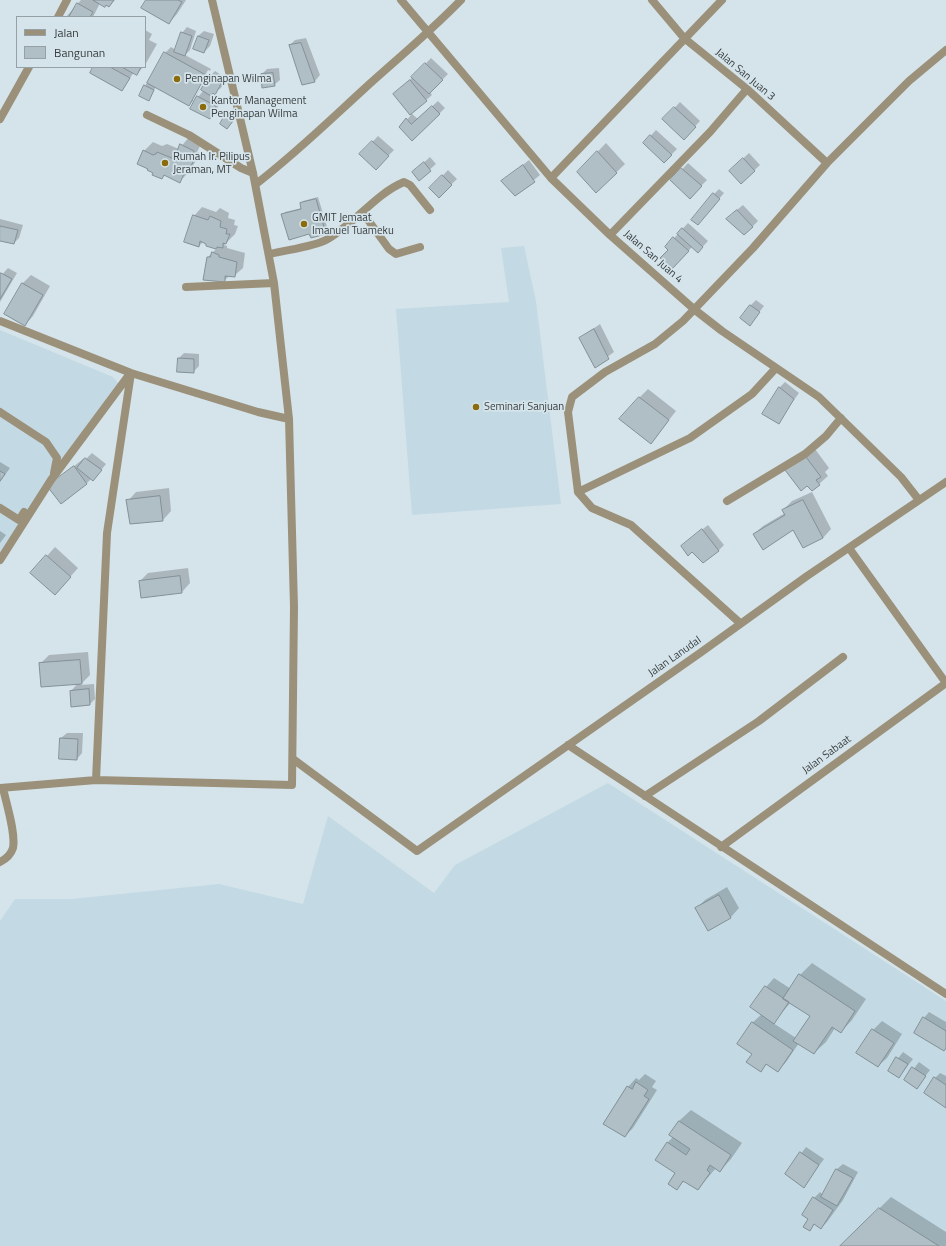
<!DOCTYPE html>
<html>
<head>
<meta charset="utf-8">
<style>
	body { margin:0 }
	#map { position:relative; width:946px; height:1246px; overflow:hidden; background:#d5e4ea; font-family:"Titillium Web",sans-serif }
	canvas { display:block }
	.legend { position:absolute; left:16px; top:16px; width:130px; height:52px; box-sizing:border-box; background:#d5e4ea; border:1px solid #96a1a6; margin:0; padding:5px 7px; list-style:none; font-size:12px; color:#373d3f }
	.legend li { display:flex; align-items:center; gap:8px; height:20px }
	.legend b { width:20px; border:1px solid #96a1a6 }
</style>
</head>
<body>
<div id="map">
<canvas width="946" height="1246"></canvas>
<ul class="legend">
<li><b style="height:5px;background:#9b917b"></b>Jalan</li>
<li><b style="height:11px;background:#b0bfc5"></b>Bangunan</li>
</ul>
</div>
<script>
const ctx = document.querySelector('canvas').getContext('2d');
ctx.lineJoin = 'round';
function fillPath(path, color) {
  ctx.fillStyle = color;
  ctx.fill(path, 'evenodd');
}
function stroke(path, color, width, dash) {
  ctx.strokeStyle = color;
  ctx.lineWidth = width;
  ctx.lineCap = dash ? 'butt' : 'round';
  ctx.setLineDash(dash || []);
  ctx.stroke(path);
}
function label(font, color, halo, rows, align = 'center') {
  ctx.font = font + ' "Titillium Web",sans-serif';
  ctx.lineWidth = 3.5;
  ctx.setLineDash([]);
  ctx.textBaseline = 'middle';
  ctx.strokeStyle = halo;
  ctx.fillStyle = color;
  for (const [text, x, y, turn = 0] of rows) {
    ctx.save();
    ctx.translate(x, y);
    ctx.rotate((+turn || 0) * Math.PI / 180);
    ctx.textAlign = isNaN(turn) ? turn : align;
    if (halo) ctx.strokeText(text, 0, 0);
    ctx.fillText(text, 0, 0);
    ctx.restore();
  }
}
fillPath(new Path2D(`
	M524,246L536,301L561,504L412,515L396,309L509,302L501,248Z
	M0,330L113,377L118,383L117,390L0,557Z
	M608,783L946,1001V1246H0V921L15,899H71L219,884L303,904L328,816L434,893L455,865Z`), '#c3dae4');
fillPath(new Path2D(`
	M81,0H115L109,6L100,3L93,17H66Z
	M147,0H186L177,14L169,23Z
	M187,27L196,31L190,50L185,55L211,69L195,99L189,105L156,87L148,100L145,86L165,53L171,47L176,50L182,33ZM208,70L210,71L194,100H192Z
	M145,30L152,34L149,40L157,44L145,65Z
	M204,31L214,34L210,46L204,52L198,36Z
	M306,38L320,75L315,81L303,84L290,45L295,40Z
	M431,58L448,74L430,92L432,95L411,113L418,119L438,101L445,108L413,140L401,127L411,115L394,94L413,77Z
	M94,67H143L137,74L134,72L122,90Z
	M279,68L280,80L274,85L262,74L267,69Z
	M215,71L226,78L221,88L210,95L221,101L215,112L210,117L197,98L204,90H202L210,76Z
	M680,102L700,121L684,138L664,119Z
	M228,113L234,118L227,128L221,124Z
	M656,130L677,149L664,162L644,143Z
	M190,136L202,142L197,152L201,153L188,173L180,181L165,175L161,178L154,173L144,151L153,142L162,146L167,144L179,149Z
	M378,136L394,150L381,163L361,154Z
	M606,143L625,164L596,192L578,172Z
	M749,153L760,165L741,183L730,171Z
	M430,157L436,164L419,179V167Z
	M529,160L540,175L516,195L503,181Z
	M688,163L707,180L695,192L672,180Z
	M448,170L457,179L439,196L431,188Z
	M719,189L724,193L703,218L714,194Z
	M318,197L328,230L325,233H310L283,215L285,212L302,208L301,203L303,201Z
	M743,205L758,221L752,227L733,213Z
	M202,207L216,212L220,208L229,213L228,218L235,220L234,225L238,226L235,234L224,245L227,246V248L245,253L243,268L234,276H229L224,281L208,257L217,248L207,245V243L203,242L199,246L194,216Z
	M0,219L23,225L19,238L14,243L0,240Z
	M688,223L708,241L698,252L692,247L677,263L666,247Z
	M8,268L17,273L0,302V277Z
	M31,275L50,286L33,316L25,325L5,313L23,283Z
	M756,300L764,306L750,324L751,305Z
	M600,324L614,352L595,366L580,338Z
	M184,353L199,354V366L193,372L179,358Z
	M785,382L799,393L778,422L779,388Z
	M648,389L676,411L651,443L639,398Z
	M815,449L829,468L825,472L828,476L819,484L786,470Z
	M92,453L106,464L93,480L92,478L86,484L49,486L83,459L84,461Z
	M0,462L10,468L0,482Z
	M169,488L171,511L163,520L128,501L136,492Z
	M812,492L831,529L823,538L794,528L754,534L763,526L785,513L783,510L792,501Z
	M708,525L724,545L718,551H692L688,541Z
	M0,531L6,535L0,543Z
	M55,547L78,568L63,585L47,556Z
	M188,568L190,583L182,592L140,581L148,573Z
	M88,652L90,675L80,685L94,684L95,699L90,704L71,691L78,683L40,664L49,655Z
	M67,733H83L82,753L77,759L61,738Z
	M727,887L739,908L731,917L709,929L697,908L705,900Z
	M812,963L866,999L852,1020L841,1032L835,1028L826,1042L814,1053L799,1043L786,1062L778,1071L767,1063L761,1070L753,1053L752,1023L762,1014L766,987L774,978L791,989L800,975ZM791,1002L811,1015L796,1038L773,1023Z
	M929,1012L946,1022V1048L924,1018Z
	M882,1021L902,1034L887,1058L878,1066L858,1053L873,1030Z
	M903,1052L913,1059L899,1077L889,1070Z
	M919,1062L930,1070L917,1087L905,1080Z
	M940,1073L946,1076V1107L935,1078Z
	M645,1074L656,1081L652,1087L657,1090L633,1128L625,1136L628,1087L636,1078L639,1080Z
	M691,1110L742,1143L731,1159L720,1171L716,1168L698,1189L685,1180L677,1188V1173L668,1142L673,1137L670,1135L679,1121Z
	M806,1147L824,1159L804,1186L786,1174Z
	M843,1164L858,1172L843,1200L827,1222L821,1228L815,1224L809,1230L814,1198L820,1192L823,1195L837,1169Z
	M891,1197L946,1232V1246H841Z`), '#0003');
const building = new Path2D(`
	M93,0H114L109,7L106,5L105,7Z
	M146,0H178L182,2L169,24L141,8Z
	M77,3L93,12L90,17H69Z
	M181,32L192,36L185,56L174,52Z
	M198,36L209,40L204,53L193,49Z
	M301,43L315,82L302,85L289,45Z
	M164,52L206,75L189,106L147,83Z
	M425,63L443,80L429,94L411,77Z
	M93,67H110L130,78L122,91L90,73Z
	M122,67H141L137,75Z
	M273,73L275,86L262,88L261,74Z
	M209,76L221,84L215,95L213,93L211,96L201,90Z
	M410,80L427,101L410,115L393,94Z
	M144,85L154,90L149,101L139,96Z
	M197,96L216,106L210,119L190,109Z
	M432,106L440,114L412,141L399,127L406,118L411,124Z
	M674,107L696,127L684,140L662,119Z
	M225,115L233,121L227,129L220,124Z
	M650,135L672,155L664,163L643,143Z
	M372,141L389,156L376,170L359,154Z
	M180,144L194,151L190,160L193,162L189,170L186,169L180,183L164,175L162,179L152,175L153,173L147,170L148,169L137,164L143,150L153,155L156,154L157,152L174,159Z
	M597,151L617,173L596,193L577,172Z
	M743,158L755,171L741,184L729,171Z
	M424,162L431,171L419,181L412,172Z
	M523,165L535,182L515,196L501,181Z
	M681,168L702,186L690,199L670,180Z
	M442,175L452,185L439,198L429,188Z
	M713,193L720,199L698,225L691,220Z
	M316,199L326,234L311,238L309,234L289,240L281,214L301,209L300,203Z
	M737,210L753,227L744,235L726,219Z
	M193,215L208,220L210,216L221,221L220,227L227,229L226,234H230L226,244L223,243V248L217,247L216,249L206,246V244L200,241L199,247L184,242Z
	M0,226L18,230L14,244L0,241Z
	M682,228L703,247L698,253L677,234Z
	M673,237L689,251L672,269L660,258L668,250L665,247Z
	M212,252L219,255V257L237,262L235,277L225,276V282L203,280L207,257H210Z
	M1,273L12,279L0,299V275Z
	M22,283L43,295L25,326L4,314Z
	M750,305L760,312L750,326L740,318Z
	M594,329L609,359L595,368L579,338Z
	M178,358L194,359V373L177,372Z
	M779,387L794,399L779,424L762,414Z
	M639,397L669,420L651,444L619,419Z
	M806,457L821,477L816,480L820,485L812,491L807,486L801,491L785,470Z
	M85,458L102,470L93,481L77,468Z
	M74,466L87,484L61,504L47,486Z
	M0,471L5,474L0,481Z
	M160,496L163,521L130,524L126,500Z
	M803,500L823,538L803,548L793,530L763,550L753,534L785,515L782,510Z
	M702,529L719,551L703,563L692,552L688,556L681,546Z
	M46,555L71,577L55,595L30,573Z
	M180,576L182,593L141,598L139,581Z
	M80,660L82,684L41,687L39,663Z
	M89,689L90,705L71,707L70,691Z
	M60,738L78,739L77,760L59,759Z
	M719,895L731,918L708,931L695,908Z
	M799,974L855,1011L841,1033L832,1027L814,1054L793,1041L810,1016L783,999Z
	M765,986L789,1002L774,1024L750,1007Z
	M923,1017L946,1031V1048L944,1051L914,1033Z
	M752,1022L793,1050L778,1072L766,1064L761,1072L746,1062L752,1054L737,1044Z
	M872,1029L894,1043L878,1067L856,1053Z
	M896,1057L908,1064L899,1078L888,1071Z
	M912,1067L926,1076L917,1089L904,1080Z
	M934,1077L946,1085V1108L924,1093Z
	M636,1082L648,1090L644,1096L649,1099L625,1137L603,1124L627,1086L632,1089Z
	M679,1121L731,1155L720,1172L710,1165L707,1170L710,1173L698,1190L683,1181L677,1190L668,1184L675,1173L655,1160L667,1142L686,1155L690,1149L669,1135Z
	M800,1152L819,1165L804,1188L785,1174Z
	M836,1169L853,1178L837,1206L821,1197Z
	M813,1197L833,1210L821,1229L814,1224L810,1231L803,1227L808,1219L802,1215Z
	M879,1208L939,1246H840Z`);
fillPath(building, '#b0bfc5');
stroke(building, '#839097', 1);
stroke(new Path2D(`
	M212,0L253,173L274,283
	M401,0L551,178L610,235L695,310L722,331L819,397L901,477L919,500
	M652,0L684,38L747,89L827,163
	M58,17L67,0
	M147,115L189,135L241,168L253,173
	M0,119L29,67
	M551,178L722,0
	M256,184C294,155 328,122 364,89C396,60 430,32 461,0
	M363,213L389,249L396,254L420,247
	M610,235L710,132L747,89
	M270,254C285,250 313,247 326,240C355,224 375,194 404,182L410,185L430,210
	M0,321L131,373L258,412L289,419
	M0,412L46,442L57,458L54,473
	M578,492L690,438L752,394L775,369
	M727,501L805,454L826,436L841,418
	M0,508L19,520L24,512
	M849,548L946,683
	M0,560L51,480L129,375
	M740,623L631,525L592,508L578,492L568,412L572,397L605,372L655,344L683,321L753,248L827,163L909,81L946,50
	M568,745L946,994
	M293,759L417,851L700,653L807,576L946,482
	M96,780L107,533L131,373
	M0,788L96,780L292,785L294,607L289,419L274,283L186,287
	M645,796L759,721L843,657
	M721,847L946,683
	M0,862C6,859 11,854 13,848C16,833 6,803 3,788`), '#9b917b', 8);
for (const [x, y, r, color] of [
	[177,79,4,"#8b6b0b"],
	[203,107,4,"#8b6b0b"],
	[165,163,4,"#8b6b0b"],
	[304,224,4,"#8b6b0b"],
	[476,407,4,"#8b6b0b"]
]) {
  const dot = new Path2D();
  dot.arc(x, y, r, 0, 2 * Math.PI);
  ctx.fillStyle = color;
  ctx.fill(dot);
  stroke(dot, '#d5e4ea', 1.5);
}
label('11px', '#373d3f', '#d5e4ea', [
	["Jalan San Juan 3",745,75,40],
	["Jalan San Juan 4",653,257,41],
	["Jalan Lanudal",675,657,-35],
	["Jalan Sabaat",827,755,-36]
]);
label('11px', '#373d3f', '#d5e4ea', [
	["Penginapan Wilma",185,79],
	["Kantor Management",211,101],
	["Penginapan Wilma",211,114],
	["Rumah Ir. Pilipus",173,157],
	["Jeraman, MT",173,170],
	["GMIT Jemaat",312,218],
	["Imanuel Tuameku",312,231],
	["Seminari Sanjuan",484,407]
], 'left');
</script>
</body>
</html>
